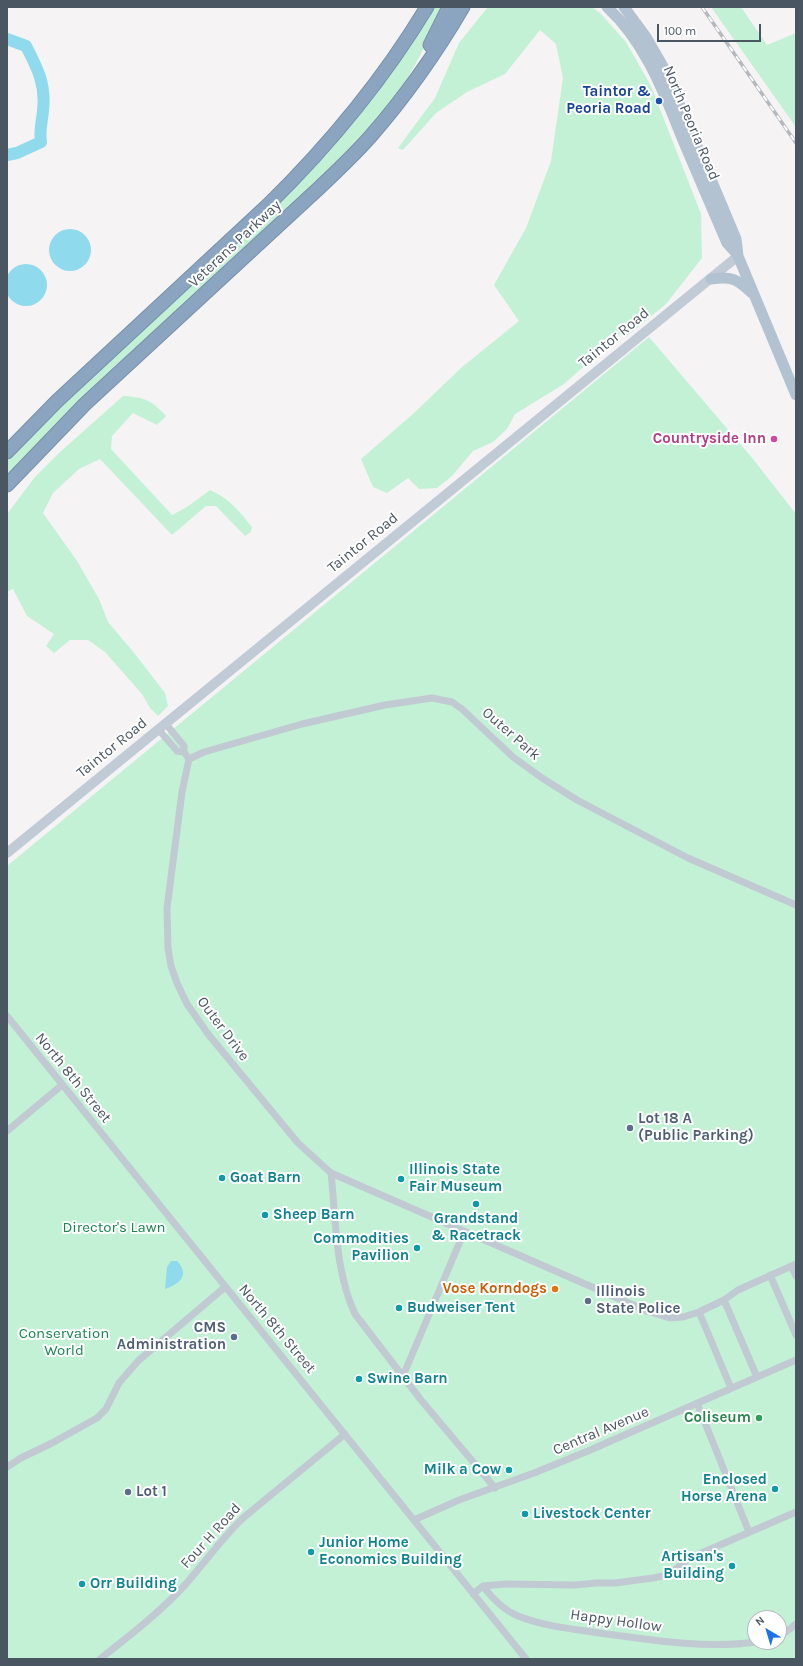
<!DOCTYPE html>
<html>
<head>
<meta charset="utf-8">
<style>
	body { margin:0 }
	#map { position:relative; width:803px; height:1666px; overflow:hidden; background:#f5f3f3; font-family:Karla,sans-serif }
	canvas { display:block }
	.frame { position:absolute; inset:0; border:8px solid #4a5661; pointer-events:none }
	.north { position:absolute; left:747px; top:1610px; width:40px; height:40px; box-sizing:border-box; background:#fff; border:1px solid #b7bbc0; border-radius:50%; rotate:322deg; font-size:11px; font-weight:700; line-height:16px; text-align:center; color:#4a5661 }
	.north::after { content:''; display:block; margin:auto; width:14px; height:18px; background:#1a73e8; clip-path:polygon(50% 0,100% 100%,50% 72%,0 100%) }
	.scale { position:absolute; left:657px; top:24px; width:104px; height:18px; box-sizing:border-box; border:2px solid #4a5661; border-top:0; padding-left:5px; font-size:12px; line-height:14px; white-space:nowrap; color:#4a5661; -webkit-text-stroke:3px #fff; paint-order:stroke }
</style>
</head>
<body>
<div id="map">
<canvas width="803" height="1666"></canvas>
<div class="frame"></div>
<div class="north">N</div>
<div class="scale">100 m</div>
</div>
<script>
const ctx = document.querySelector('canvas').getContext('2d');
ctx.lineJoin = 'round';
function fillPath(path, color) {
  ctx.fillStyle = color;
  ctx.fill(path, 'evenodd');
}
function stroke(path, color, width, dash) {
  ctx.strokeStyle = color;
  ctx.lineWidth = width;
  ctx.lineCap = dash ? 'butt' : 'round';
  ctx.setLineDash(dash || []);
  ctx.stroke(path);
}
function label(font, color, halo, rows, align = 'center') {
  ctx.font = font + ' Karla,sans-serif';
  ctx.lineWidth = 4;
  ctx.setLineDash([]);
  ctx.textBaseline = 'middle';
  ctx.strokeStyle = halo;
  ctx.fillStyle = color;
  for (const [text, x, y, turn = 0] of rows) {
    ctx.save();
    ctx.translate(x, y);
    ctx.rotate((+turn || 0) * Math.PI / 180);
    ctx.textAlign = isNaN(turn) ? turn : align;
    if (halo) ctx.strokeText(text, 0, 0);
    ctx.fillText(text, 0, 0);
    ctx.restore();
  }
}
fillPath(new Path2D(`
	M434,7H445C429,38 414,70 394,99C376,124 354,146 332,168L76,405L7,477V461C76,386 154,320 228,251C268,214 308,177 343,135C377,95 406,52 434,7Z
	M488,7H592L601,14L626,42L651,86L701,214L702,258L666,304L626,337L614,332L602,341L599,353L564,384L515,414L507,429L493,442L473,451L452,476L437,488L419,489L408,478L387,493L373,487L361,459L413,414L461,368L519,321L494,285L526,228L551,161L563,78L556,44L540,30L505,74L467,92L436,113L403,150L398,148L435,98L459,43Z
	M711,7H741L767,45L796,33V127Z
	M649,337L753,459L796,514V1659H7V866ZM755,1618H779V1642H755Z
	M123,396C146,398 150,399 166,416L157,425L133,413L112,436L111,449L172,515L187,507L210,490C230,499 238,510 252,527L251,532L245,536L216,506H206L172,535L100,459L79,469L53,493L43,513L77,561L99,599L108,622L135,654L165,693L168,706L158,716L150,708L142,694L105,652L88,640H70L54,653L46,646L54,634L27,616L13,589L7,592V514L35,477L59,453Z`), '#c3f1d5');
fillPath(new Path2D(`
	M49 250a21 21 0 1 1 42 0a21 21 0 1 1-42 0Z
	M5 285a21 21 0 1 1 42 0a21 21 0 1 1-42 0Z
	M171,1261H177C190,1275 180,1284 165,1289L167,1267Z`), '#90daee');
stroke(new Path2D(`
	M7,39L26,46C38,69 46,85 43,111C42,122 39,131 41,142L17,153L7,155`), '#90daee', 12);
const highway = new Path2D(`
	M430,45L449,7
	M7,452L57,401L268,205C329,145 383,80 427,7
	M7,485L85,404L318,189C336,172 354,155 370,137C405,97 436,53 463,7`);
stroke(highway, '#7690ad', 15);
stroke(new Path2D(`
	M166,724L184,746V752
	M158,729L177,751L184,752L189,759L182,792L167,908L168,948L171,966L177,983L187,1004L208,1034L298,1143L331,1173L647,1311L670,1318L683,1317L699,1312L724,1300L738,1290L796,1264
	M189,759L204,752L302,724L385,705L432,698L452,702L462,709L513,757L542,778L577,800L688,858L796,905
	M7,1016L526,1659
	M7,1131L62,1085
	M331,1173C336,1220 335,1271 355,1314L421,1400L495,1488
	M791,1266L796,1276
	M770,1275L796,1335
	M724,1300L757,1377
	M699,1312L731,1388
	M403,1376L464,1232
	M697,1403L749,1532
	M7,1467L21,1458L52,1443L97,1418L106,1409L119,1383L138,1361L225,1287
	M414,1520L459,1500L534,1473L588,1451L796,1360
	M483,1586C492,1598 503,1610 518,1616C543,1626 572,1629 599,1633C650,1640 705,1649 757,1642
	M473,1594L483,1586L505,1584L575,1585L596,1583H615L653,1578L668,1575L690,1558L796,1512
	M779,1635L786,1632L796,1624
	M100,1659C129,1636 159,1613 184,1586C204,1564 221,1539 243,1518L345,1434`), '#c1cad2', 7);
stroke(new Path2D(`
	M7,853L738,256`), '#c1cbd6', 10);
stroke(new Path2D(`
	M607,7C647,44 665,96 685,145C699,178 713,210 727,243L738,255
	M624,7L646,37L665,70L736,239L738,256L796,395
	M711,279C732,276 737,279 752,293`), '#b3c2d1', 11);
stroke(highway, '#8ba5c1', 13);
const rail = new Path2D(`
	M702,7L796,143`);
stroke(rail, '#b5b8bd', 3.5);
stroke(rail, '#fff', 2, [6]);
for (const [x, y, r, color] of [
	[659,101,4,"#1a4fb4"],
	[774,439,4,"#d1479c"],
	[630,1128,4,"#5c6f8a"],
	[222,1178,4,"#0f9aa8"],
	[401,1179,4,"#0f9aa8"],
	[476,1204,4,"#0f9aa8"],
	[265,1215,4,"#0f9aa8"],
	[417,1248,4,"#0f9aa8"],
	[555,1289,4,"#e8710a"],
	[588,1301,4,"#5c6f8a"],
	[399,1308,4,"#0f9aa8"],
	[234,1337,4,"#5c6f8a"],
	[359,1379,4,"#0f9aa8"],
	[759,1418,4,"#2e9e5b"],
	[509,1470,4,"#0f9aa8"],
	[775,1489,4,"#0f9aa8"],
	[128,1492,4,"#5c6f8a"],
	[525,1514,4,"#0f9aa8"],
	[311,1552,4,"#0f9aa8"],
	[732,1566,4,"#0f9aa8"],
	[82,1584,4,"#0f9aa8"]
]) {
  const dot = new Path2D();
  dot.arc(x, y, r, 0, 2 * Math.PI);
  ctx.fillStyle = color;
  ctx.fill(dot);
  stroke(dot, '#fff', 1.5);
}
label('bold 15px', '#164399', '#fff', [
	["Taintor &",651,92],
	["Peoria Road",651,109]
], 'right');
label('15px', '#4a5661', '#fff', [
	["North Peoria Road",691,123,67],
	["Veterans Parkway",235,244,-43],
	["Taintor Road",614,338,-39],
	["Taintor Road",363,543,-39],
	["Outer Park",511,734,41],
	["Taintor Road",112,748,-39],
	["Outer Drive",223,1029,53],
	["North 8th Street",73,1078,51],
	["North 8th Street",277,1329,50],
	["Central Avenue",601,1431,-23],
	["Four H Road",211,1536,-48],
	["Happy Hollow",616,1621,8]
]);
label('bold 15px', '#b23c85', '#fff', [
	["Countryside Inn",766,439]
], 'right');
label('bold 15px', '#4e5e75', '#fff', [
	["Lot 18 A",638,1119],
	["(Public Parking)",638,1136],
	["Illinois",596,1292],
	["State Police",596,1309],
	["CMS",226,1328,"right"],
	["Administration",226,1345,"right"],
	["Lot 1",136,1492]
], 'left');
label('bold 15px', '#0d838f', '#fff', [
	["Illinois State",409,1170],
	["Fair Museum",409,1187],
	["Goat Barn",230,1178],
	["Sheep Barn",273,1215],
	["Grandstand",476,1219,"center"],
	["& Racetrack",476,1236,"center"],
	["Commodities",409,1239,"right"],
	["Pavilion",409,1256,"right"],
	["Budweiser Tent",407,1308],
	["Swine Barn",367,1379],
	["Milk a Cow",501,1470,"right"],
	["Enclosed",767,1480,"right"],
	["Horse Arena",767,1497,"right"],
	["Livestock Center",533,1514],
	["Junior Home",319,1543],
	["Economics Building",319,1560],
	["Artisan's",724,1557,"right"],
	["Building",724,1574,"right"],
	["Orr Building",90,1584]
], 'left');
label('15px', '#17864f', '#fff', [
	["Director's Lawn",114,1228],
	["Conservation",64,1334],
	["World",64,1351]
]);
label('bold 15px', '#c56008', '#fff', [
	["Vose Korndogs",547,1289]
], 'right');
label('bold 15px', '#27864d', '#fff', [
	["Coliseum",751,1418]
], 'right');
</script>
</body>
</html>
